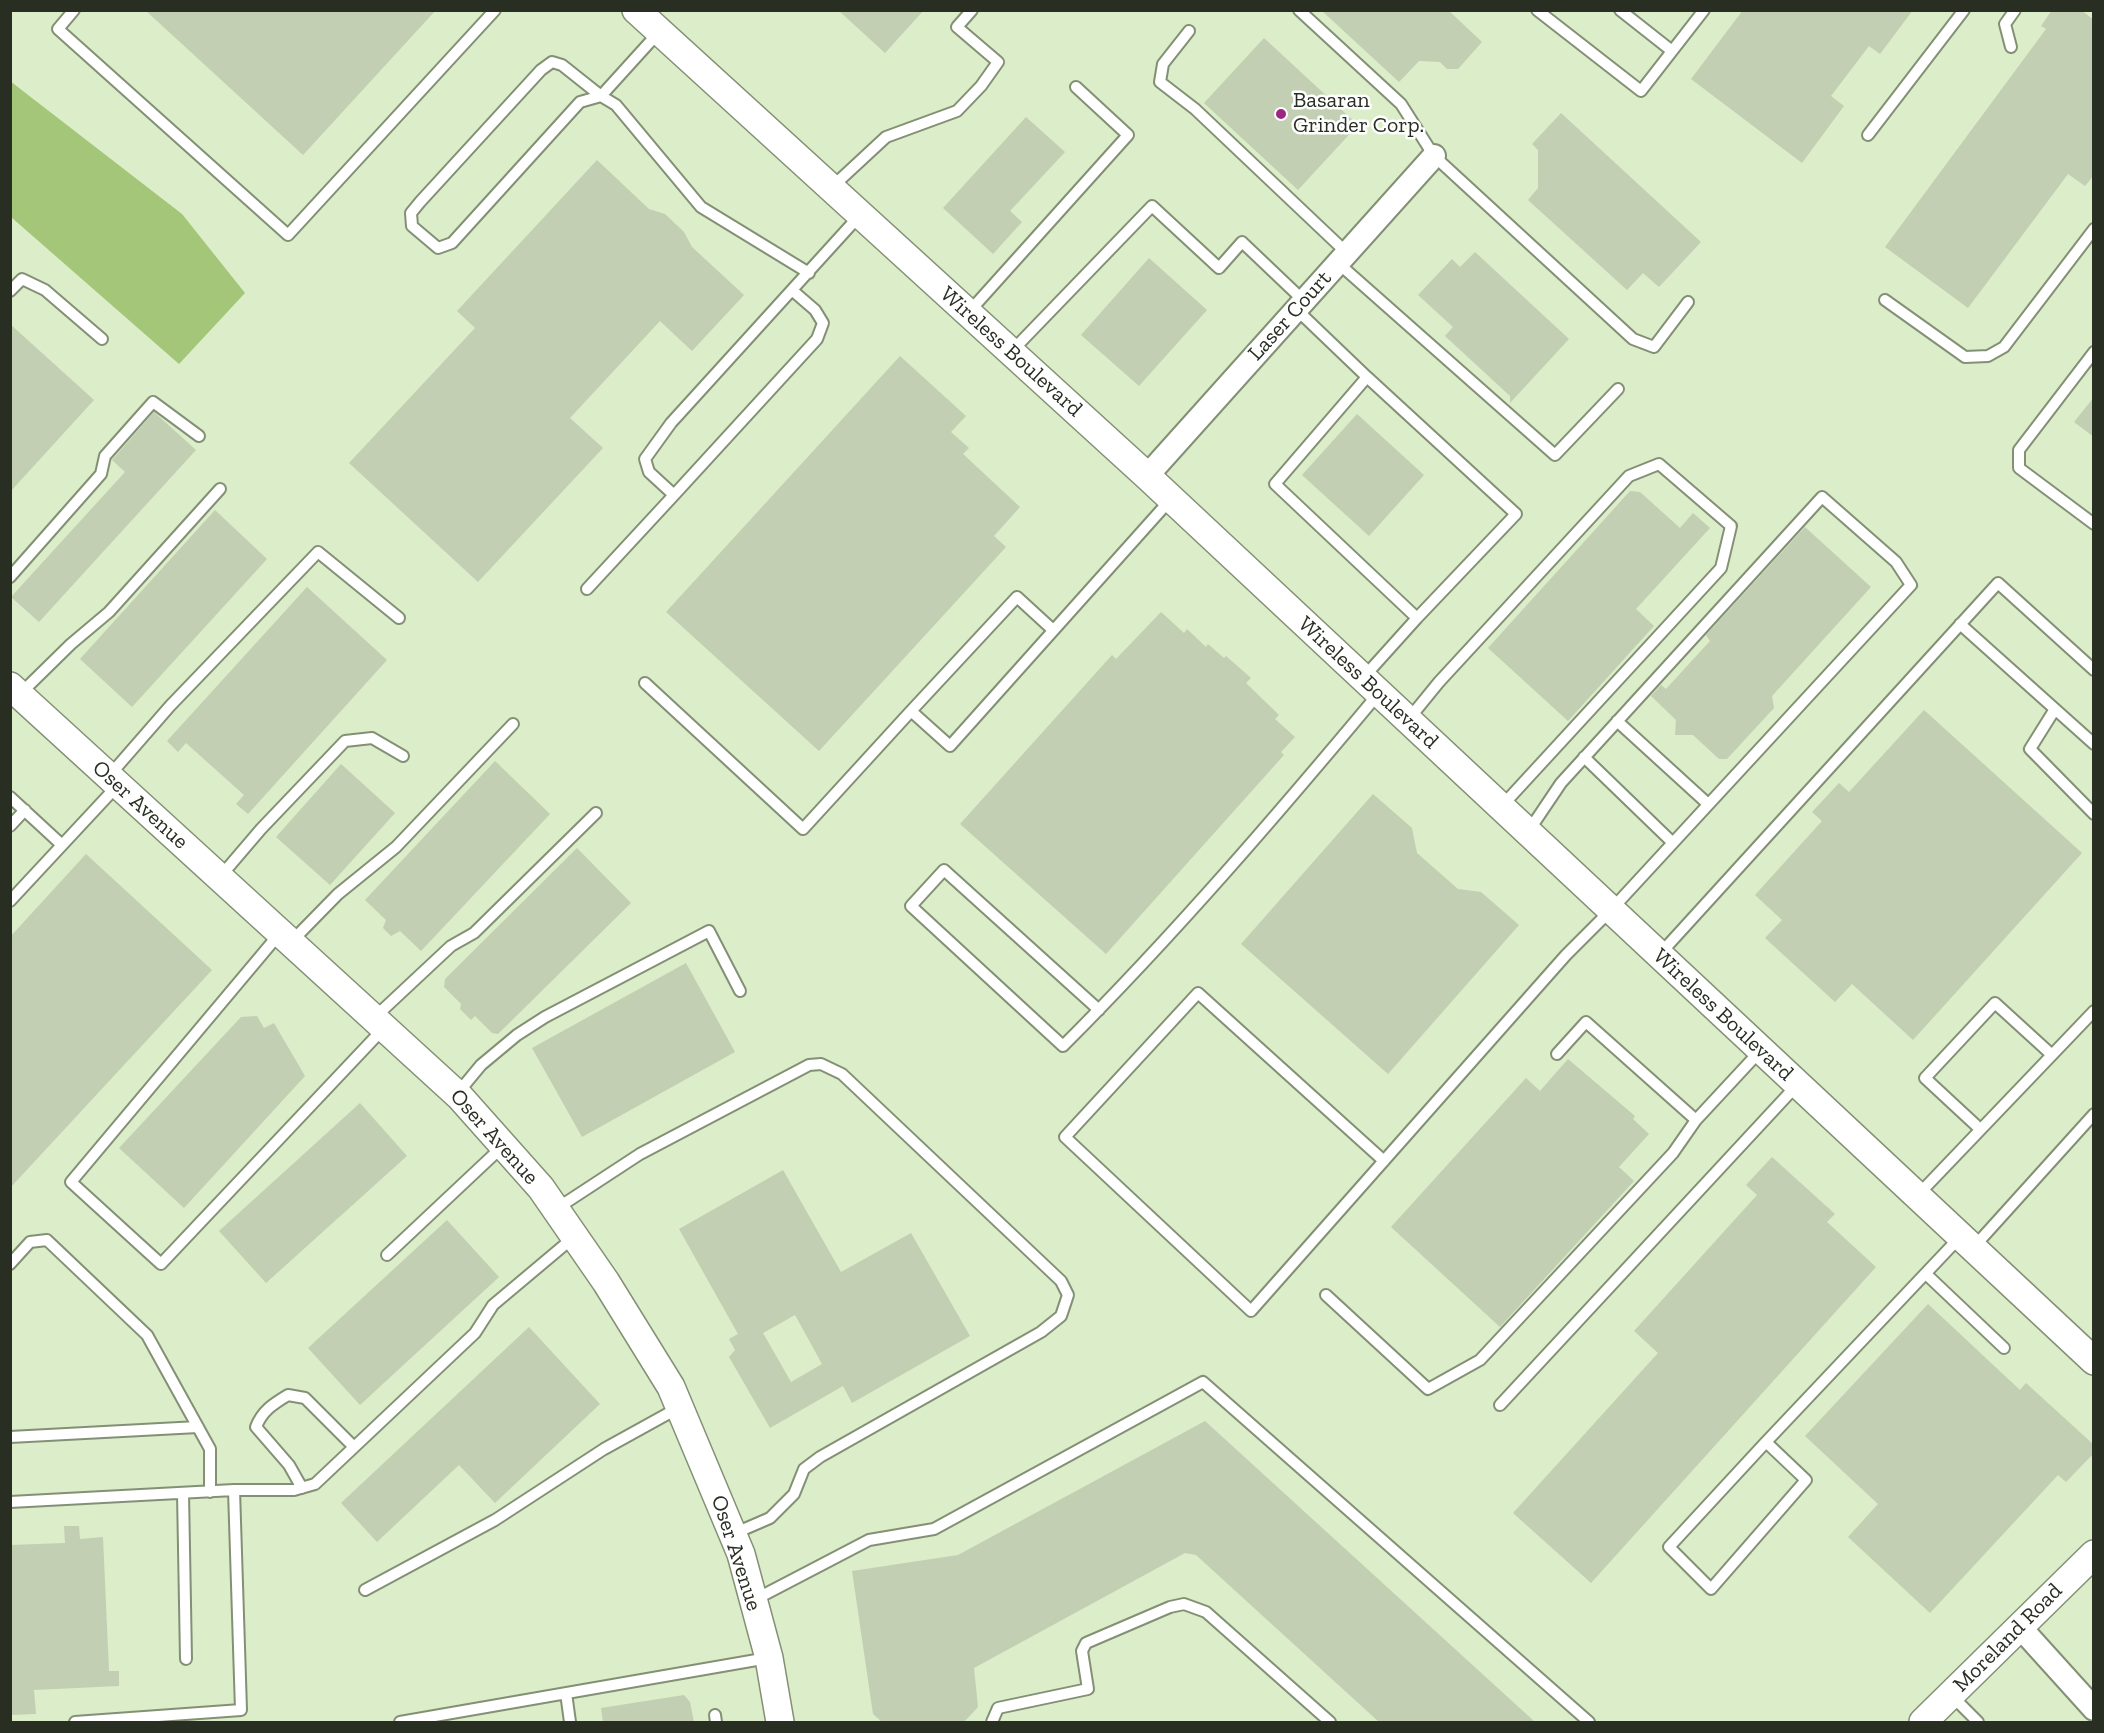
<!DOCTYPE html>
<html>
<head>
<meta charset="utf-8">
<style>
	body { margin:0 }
	#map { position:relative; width:2104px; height:1733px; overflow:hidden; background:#eaf8db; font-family:"Zilla Slab",serif }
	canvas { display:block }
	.frame { position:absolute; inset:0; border:12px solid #292e23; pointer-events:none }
</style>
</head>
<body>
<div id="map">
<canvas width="2104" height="1733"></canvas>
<div class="frame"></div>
</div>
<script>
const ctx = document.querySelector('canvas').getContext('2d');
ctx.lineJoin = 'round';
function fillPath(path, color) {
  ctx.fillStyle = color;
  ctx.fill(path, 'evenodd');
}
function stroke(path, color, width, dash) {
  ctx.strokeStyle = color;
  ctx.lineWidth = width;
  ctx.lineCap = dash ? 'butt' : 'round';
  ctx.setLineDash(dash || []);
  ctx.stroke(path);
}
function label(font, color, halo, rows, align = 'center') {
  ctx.font = font + ' "Zilla Slab",serif';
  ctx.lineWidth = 5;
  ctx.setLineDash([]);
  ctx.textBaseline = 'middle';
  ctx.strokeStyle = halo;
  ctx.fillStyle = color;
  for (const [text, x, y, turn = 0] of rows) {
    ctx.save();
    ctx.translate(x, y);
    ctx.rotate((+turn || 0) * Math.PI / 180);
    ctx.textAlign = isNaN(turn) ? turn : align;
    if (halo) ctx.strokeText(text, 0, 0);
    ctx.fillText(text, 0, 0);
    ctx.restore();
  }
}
fillPath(new Path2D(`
	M11,11H2093V1722H11Z`), '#dcedc9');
fillPath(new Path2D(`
	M10,81L182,214L245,293L179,364L11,217Z`), '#a4c678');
fillPath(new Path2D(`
	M145,10H436L303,155Z
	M838,10H924L885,53Z
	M1321,10H1448L1482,42L1458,69H1447L1440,62L1419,61L1399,82Z
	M1743,10H1913L1880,54L1869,46L1831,96L1844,106L1802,163L1691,79Z
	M2052,10H2081L2094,20V175L2085,186L2068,174L1968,308L1885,247L2046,29L2041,26Z
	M1264,38L1358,125L1298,190L1204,103Z
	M1561,113L1701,242L1659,287L1643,273L1627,290L1528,200L1538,188V150L1532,144Z
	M1026,117L1065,152L1010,211L1022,222L993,254L943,208Z
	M597,160L649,209L665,214L684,232L692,247L744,295L692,351L660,321L570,418L603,448L478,582L349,463L475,328L457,311Z
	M1475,252L1569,339L1510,403V396L1445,336L1453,327L1418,295L1452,259L1460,267Z
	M1149,258L1207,310L1139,386L1081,335Z
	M10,324L94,400L10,492Z
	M900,356L966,416L951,432L969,448L963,454L1020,507L994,536L1006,547L819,751L666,612Z
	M2094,397V437L2074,422Z
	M154,412L196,450L39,622L11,597L125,472L112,460Z
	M1357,414L1424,475L1369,536L1302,475Z
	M1630,491L1640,492L1680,528L1693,513L1710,528L1636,609L1654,626L1568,721L1488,648Z
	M215,510L267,559L132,707L80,659Z
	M1805,527L1871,587L1772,696L1774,708L1727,759H1719L1693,735H1675L1676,720L1651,696L1661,685L1666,689L1710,641L1706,635Z
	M307,587L387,660L248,814L236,804L244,795L186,743L178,752L167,741Z
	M1161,612L1184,633L1187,629L1206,647L1208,644L1224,658L1226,656L1251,678L1246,683L1279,715L1275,719L1295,737L1281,752L1284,755L1106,954L960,824L1112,655L1116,659Z
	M1924,710L2082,853L1913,1040L1852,984L1835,1002L1765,938L1782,920L1755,895L1822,821L1812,812L1839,783L1849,792Z
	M495,761L550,814L421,951L400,931L391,936L383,928L386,920L365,900Z
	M341,764L395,813L330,885L276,837Z
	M1373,794L1412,828L1417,853L1458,889L1481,892L1519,925L1388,1074L1241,944Z
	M577,848L631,903L498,1034L492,1033L475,1016L471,1020L460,1009L461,1004L444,987L445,979Z
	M86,854L212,970L10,1188V937Z
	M686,963L735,1052L582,1137L532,1048Z
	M257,1016L264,1028L274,1023L305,1076L184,1208L119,1148L241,1017Z
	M1568,1059L1635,1116L1633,1119L1649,1134L1619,1167L1634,1181L1500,1327L1391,1227L1526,1078L1540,1091Z
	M360,1103L407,1156L266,1283L219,1231Z
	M1772,1157L1835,1214L1827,1222L1876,1267L1591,1583L1513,1513L1658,1353L1634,1331L1757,1195L1746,1185Z
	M783,1170L841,1272L911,1233L970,1336L852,1403L843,1386L770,1428L729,1357L735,1350L729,1339L738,1334L679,1229ZM795,1315L822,1364L791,1382L763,1333Z
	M447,1220L499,1277L360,1405L308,1348Z
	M1928,1304L2020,1390L2026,1383L2094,1445V1453L2066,1482L2058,1475L1930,1613L1848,1537L1878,1504L1805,1436Z
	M529,1327L600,1404L495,1503L459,1465L377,1542L341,1503Z
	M1205,1421L1535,1722H1379L1196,1555L1185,1553L974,1668L978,1707L964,1722H882L873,1714L852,1571L958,1555Z
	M64,1526H79L80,1539L103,1537L109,1671H119V1686L34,1690L36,1714L10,1715V1545L65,1543Z
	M684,1695L690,1702L694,1722H603L601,1708Z`), '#c2cfb3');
const service = new Path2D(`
	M74,10L58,29L288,235L495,10
	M1299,10L1401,104L1434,156L1633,339L1654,347L1688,302
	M1537,10L1641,91L1704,10
	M1620,10L1672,51
	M1189,31L1163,64L1160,82L1195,109L1347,253
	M659,32L601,96L562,65L552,62L541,70L420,202L411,213L412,226L438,248L452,243L580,102L601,96L616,105L701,207L809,273
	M2011,47L2005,24L2015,10
	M1868,135L1964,10
	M831,188L886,137L957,111L981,86L998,62L957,27L972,10
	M1338,263L1555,455L1618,389
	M10,291L22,279L45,290L102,339
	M793,291L815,310L823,323L817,339L674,495L649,472L645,459L671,423L860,215
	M1885,300L1965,357L1988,356L2004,347L2094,229
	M1296,309L1367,377
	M968,313L1128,135L1076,87
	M1011,352L1152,206L1219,268L1242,242L1304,301
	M2094,352L2019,450V468L2094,524
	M10,577L101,474L105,456L153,402L199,436
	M587,589L674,495
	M1960,624L2094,744
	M1363,678L1417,618L1275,484L1367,377L1516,514L1417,618
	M645,683L803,829L911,711L950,746L1171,499
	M20,694L71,644L109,612L220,489
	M2055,709L2030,749L2094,814
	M911,711L1017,597L1053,630
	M1408,720L1439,682L1629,476L1659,464L1731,526L1721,568L1501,807
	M1617,721L1708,804
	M1584,757L1673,843
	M109,776L170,706L318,552L399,618
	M10,797L62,845
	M10,826L25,810
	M220,877L261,829L345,741L372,738L403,756
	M10,901L118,785
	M280,933L71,1182L161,1264L384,1028
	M291,942L338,894L396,847L513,724
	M1659,955L1998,583L2094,670
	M1099,1010L944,870L911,906L1063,1046C1175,934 1278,814 1379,693
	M374,1018L451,946L474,933L596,813
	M1557,1054L1586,1022L1696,1120L1761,1050
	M457,1094L481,1065L517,1035L545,1017L709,931L740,991
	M1980,1129L1925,1078L1995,1003L2052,1055
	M1384,1161L1198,993L1065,1137L1251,1311L1566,955L1611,910L1911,585L1896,562L1822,497L1561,783L1528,832
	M1917,1196L2094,1011
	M556,1209L640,1154L809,1065L821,1064L842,1074L1061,1281L1068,1295L1061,1316L1041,1332L820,1457L804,1469L794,1494L770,1518L733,1534
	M1973,1248L2094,1114
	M387,1255L503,1146
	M10,1264L30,1242L47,1240L147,1335L210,1449V1492
	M1926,1274L2004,1348
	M1326,1295L1428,1389L1480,1360L1673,1153L1696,1120
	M1500,1405L1797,1085
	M10,1437L198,1427
	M1766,1442L1669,1547L1711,1589L1806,1480L1766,1442L1960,1237
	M302,1488L289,1465L256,1427C262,1411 273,1404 288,1395L305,1398L354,1447
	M234,1490H294L315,1484L475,1333L493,1305L574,1237
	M183,1493L186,1659
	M10,1502L234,1490L241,1710L75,1722
	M365,1590L495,1520L604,1449L680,1407
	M754,1600L869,1540L934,1529L1203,1382L1589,1722
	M566,1693L570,1722
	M1951,1695L1978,1722
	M715,1715L716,1722
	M400,1722L768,1658
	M992,1722L998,1708L1088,1689L1082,1651L1086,1643L1170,1607L1184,1604L1206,1612L1330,1722`);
const minor = new Path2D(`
	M1147,476L1434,156
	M2019,1626L2094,1709`);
const tertiary = new Path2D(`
	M636,10L1147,476L2094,1361
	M10,686L460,1097L541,1188L606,1282L671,1387L741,1554L769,1658L780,1722
	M1923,1722L2094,1554`);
stroke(service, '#839075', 14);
stroke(minor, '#839075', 26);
stroke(tertiary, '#839075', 30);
stroke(service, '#fff', 10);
stroke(minor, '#fff', 22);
stroke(tertiary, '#fff', 27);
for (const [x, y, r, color] of [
	[1281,114,6,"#9c2783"]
]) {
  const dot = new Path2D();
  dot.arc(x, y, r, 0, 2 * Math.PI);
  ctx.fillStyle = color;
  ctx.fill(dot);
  stroke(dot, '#fff', 2);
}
label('22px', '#292e23', '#fff', [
	["Basaran",1293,101],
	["Grinder Corp.",1293,126]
], 'left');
label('22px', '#292e23', '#fff', [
	["Laser Court",1290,316,-48],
	["Wireless Boulevard",1011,352,42],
	["Wireless Boulevard",1368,683,43],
	["Oser Avenue",140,805,42],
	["Wireless Boulevard",1723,1015,43],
	["Oser Avenue",494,1137,48],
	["Oser Avenue",736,1553,72],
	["Moreland Road",2008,1638,-45]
]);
</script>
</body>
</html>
